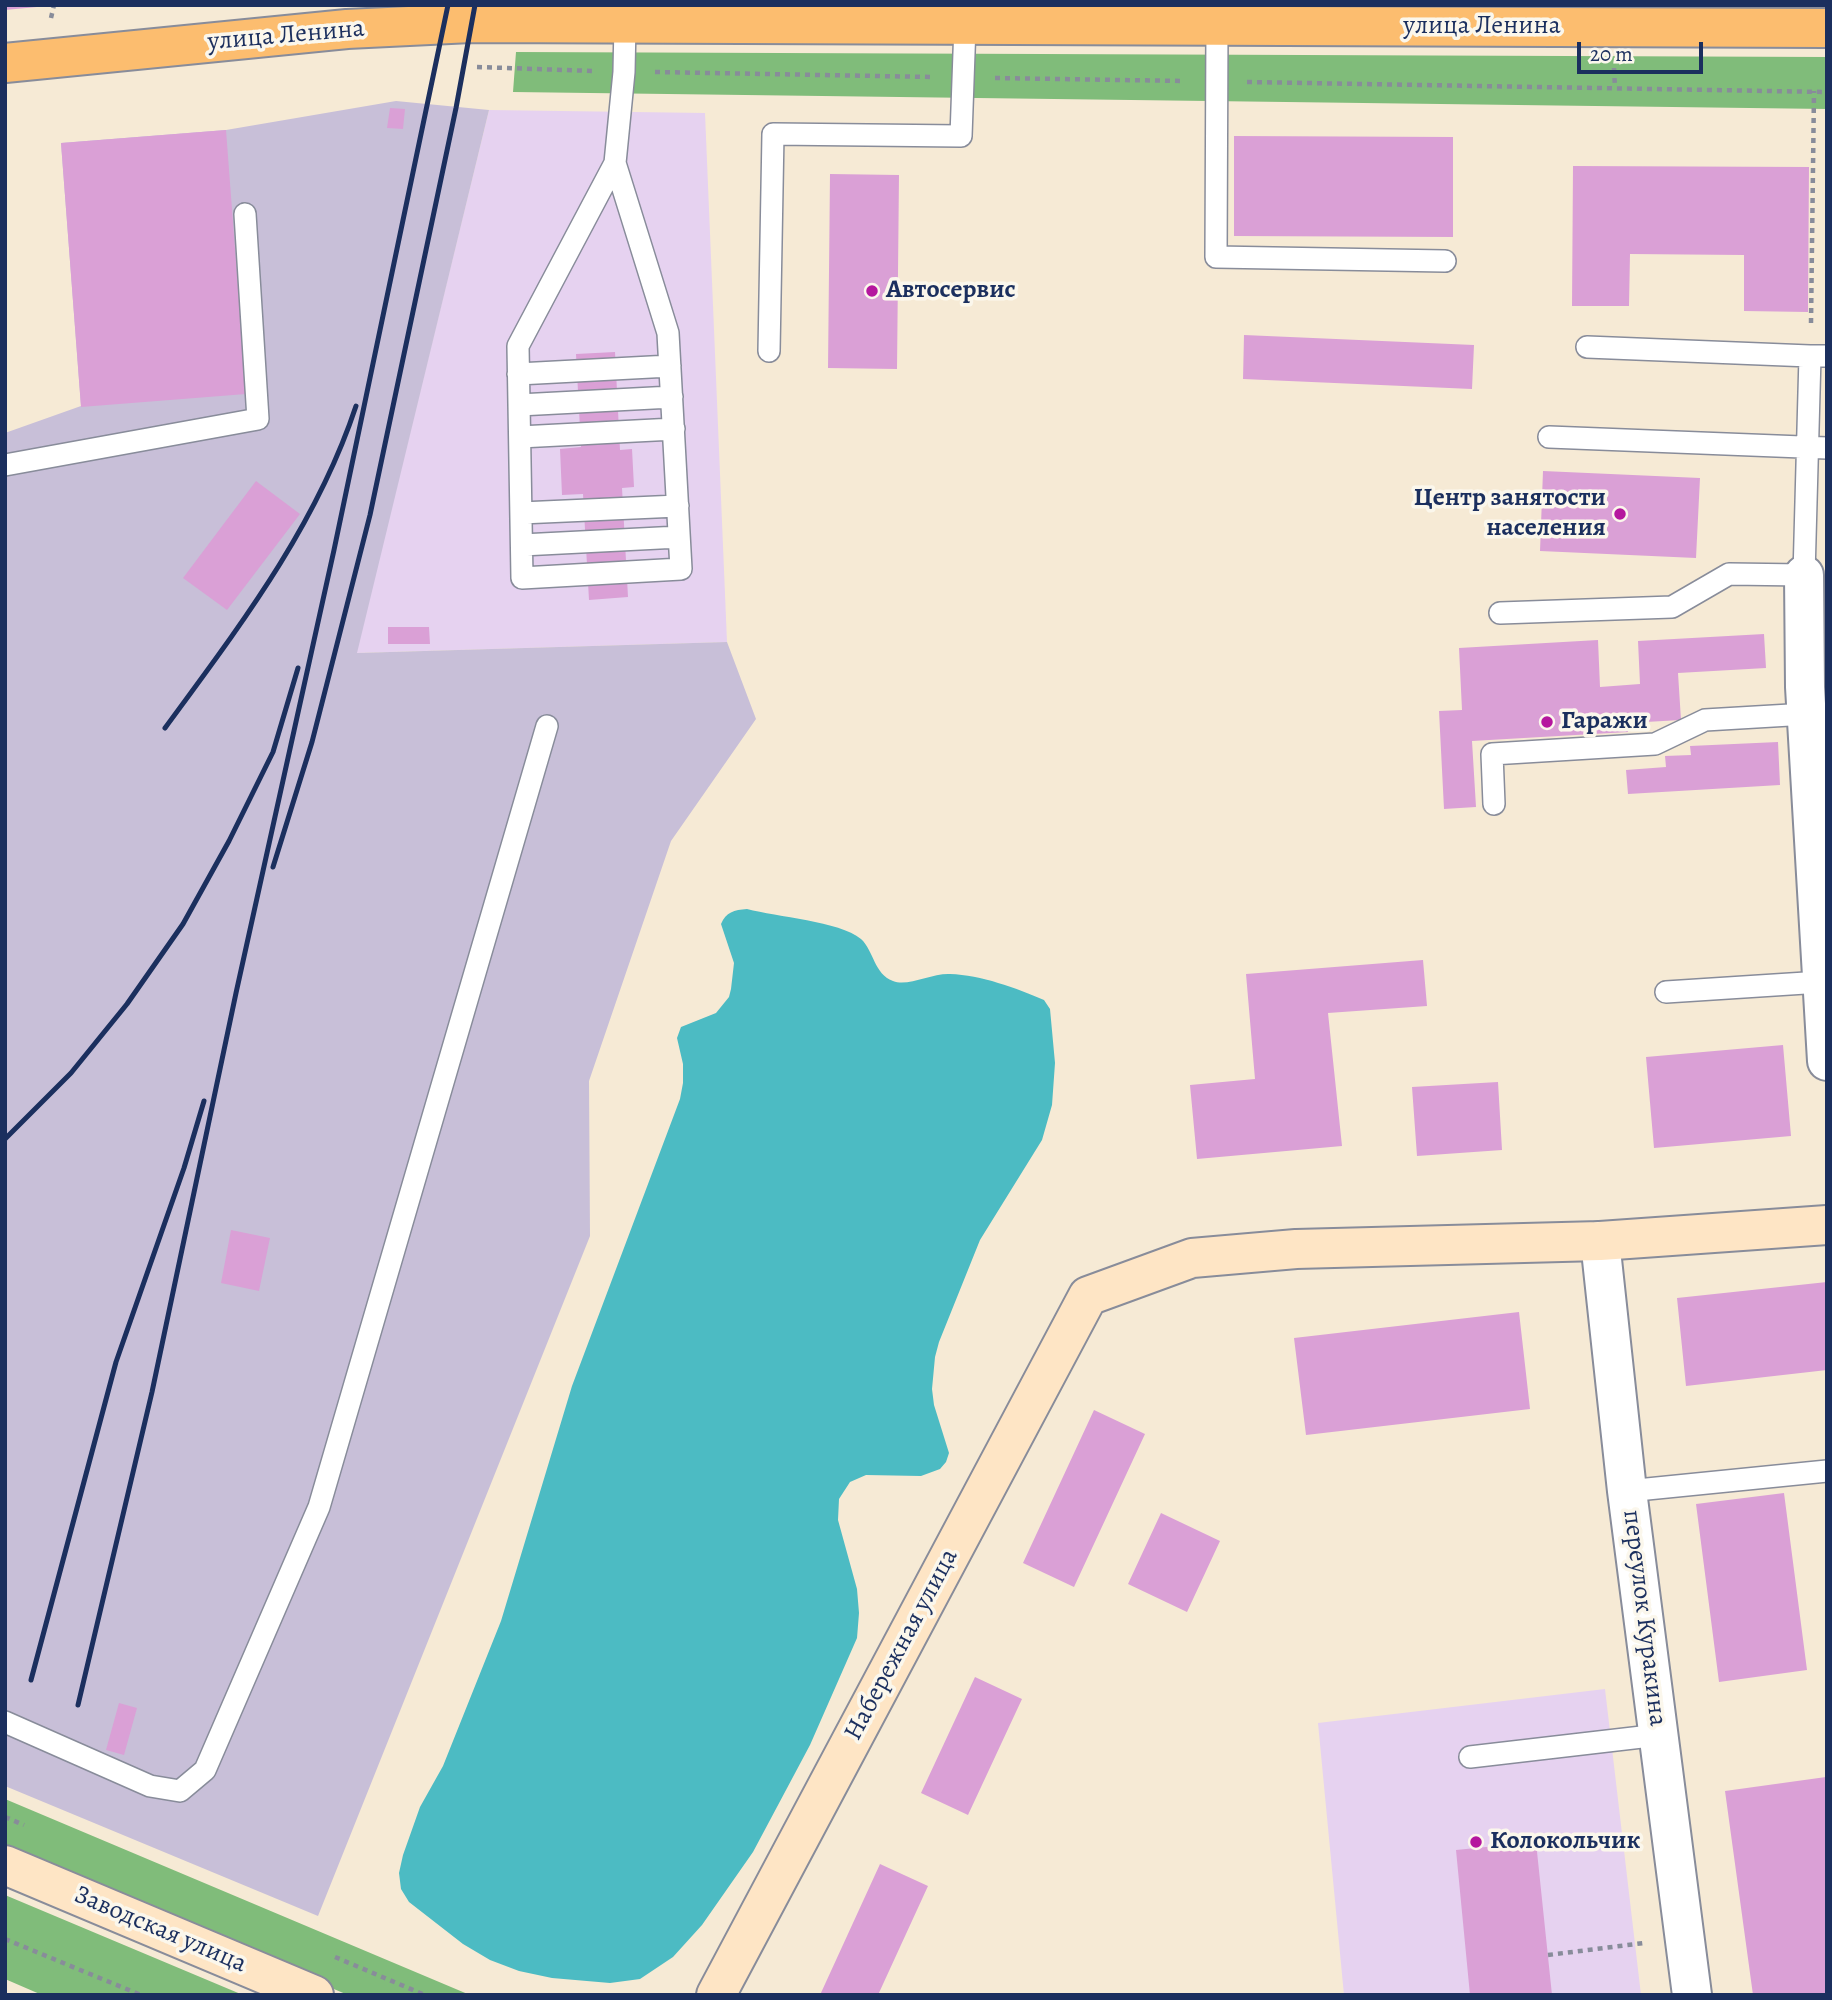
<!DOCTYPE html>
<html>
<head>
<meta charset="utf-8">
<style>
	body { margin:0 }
	#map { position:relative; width:1832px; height:2000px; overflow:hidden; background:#f6ead5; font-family:Alegreya,serif }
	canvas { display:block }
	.frame { position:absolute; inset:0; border:7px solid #1b2f5e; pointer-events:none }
	.scale { position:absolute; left:1577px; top:42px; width:126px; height:32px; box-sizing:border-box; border:4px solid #1b2f5e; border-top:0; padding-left:9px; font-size:21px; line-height:24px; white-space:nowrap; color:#1b2f5e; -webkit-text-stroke:5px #fbf7ec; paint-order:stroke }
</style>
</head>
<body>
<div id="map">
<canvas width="1832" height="2000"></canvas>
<div class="frame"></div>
<div class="scale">20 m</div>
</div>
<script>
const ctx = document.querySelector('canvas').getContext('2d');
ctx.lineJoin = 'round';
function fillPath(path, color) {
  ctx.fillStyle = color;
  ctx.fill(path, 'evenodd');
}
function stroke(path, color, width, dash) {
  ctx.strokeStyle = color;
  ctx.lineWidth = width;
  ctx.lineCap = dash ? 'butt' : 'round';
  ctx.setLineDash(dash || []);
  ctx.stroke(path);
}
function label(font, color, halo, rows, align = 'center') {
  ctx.font = font + ' Alegreya,serif';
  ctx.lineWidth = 7;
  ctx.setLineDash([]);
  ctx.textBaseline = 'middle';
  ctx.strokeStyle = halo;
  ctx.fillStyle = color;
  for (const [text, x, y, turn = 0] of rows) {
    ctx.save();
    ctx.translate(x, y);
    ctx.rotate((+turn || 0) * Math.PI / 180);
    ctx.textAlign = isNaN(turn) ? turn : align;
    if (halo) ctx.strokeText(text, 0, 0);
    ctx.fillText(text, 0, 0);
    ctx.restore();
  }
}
fillPath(new Path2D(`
	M489,110L705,113L727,642L356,653Z
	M1605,1689L1641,1995H1344L1318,1723Z`), '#e6d2f0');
fillPath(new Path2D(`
	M396,101L489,110L357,653L727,642L756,719L671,841L589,1081L590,1236L318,1916L5,1786V433L81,406L61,143L226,130Z`), '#c8bfd8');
fillPath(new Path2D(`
	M516,52L1827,57V109L513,92Z
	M5,1799L470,1995H348L5,1850Z
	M5,1895L243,1995H42L5,1979Z`), '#80bc7a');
fillPath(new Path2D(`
	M747,909C777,917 839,921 861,939C874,951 874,974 893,981C908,987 932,973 950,974C981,975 1016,988 1044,1000L1050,1009L1055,1063L1052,1105L1042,1140L980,1240L939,1342L935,1357L932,1389L934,1405L949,1453L946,1462L940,1469L921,1476L866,1475L850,1482L839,1499L838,1520L857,1589L859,1613L857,1638L810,1745L753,1852L702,1925L673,1957L640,1979L610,1983L552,1978L519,1971L490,1960L463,1944L409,1902L401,1889L399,1873L403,1855L420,1807L443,1766L501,1621L572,1386L680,1099L683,1083V1064L677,1038L681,1027L716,1013L729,997L731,989L734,963L721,924C726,912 734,910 747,909Z`), '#4cbbc3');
fillPath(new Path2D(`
	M5,5H37V7L5,10Z
	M390,108L405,109L403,129L387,128Z
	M226,130L246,394L81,407L61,143Z
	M1234,136L1453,137V237L1234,236Z
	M1573,166L1809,167L1808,312L1744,311V255L1630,254L1629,306H1572Z
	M830,174L899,175L897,369L828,368Z
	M1244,335L1474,345L1472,389L1243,379Z
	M615,352L620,450L632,449L634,487L622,488L628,597L589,600L583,494L562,495L560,449L581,447L576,354Z
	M1543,471L1700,478L1696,558L1540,551Z
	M256,481L300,514L227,610L183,578Z
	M388,627H429L430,644H388Z
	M1764,634L1766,668L1678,673L1681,720L1628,723V732L1472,741L1476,807L1444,809L1439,711L1462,710L1459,648L1598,640L1600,687L1640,684L1638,641Z
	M1778,742L1780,785L1628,794L1626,770L1666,767L1665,756L1691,755L1690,746Z
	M1423,960L1427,1006L1328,1013L1342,1146L1197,1159L1190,1085L1255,1079L1246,974Z
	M1783,1045L1791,1136L1654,1148L1646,1057Z
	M1498,1082L1502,1150L1417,1156L1412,1087Z
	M231,1230L270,1238L259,1291L221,1283Z
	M1827,1282V1370L1686,1386L1677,1298Z
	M1519,1312L1530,1409L1306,1435L1294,1338Z
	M1094,1410L1145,1434L1074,1587L1023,1563Z
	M1784,1493L1807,1670L1719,1682L1696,1504Z
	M1161,1513L1220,1541L1187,1612L1128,1584Z
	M975,1677L1022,1699L968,1815L921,1793Z
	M119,1703L137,1708L124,1755L106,1750Z
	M1826,1777L1827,1995H1753L1725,1791Z
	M1536,1842L1552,1995H1470L1456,1850Z
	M880,1864L928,1886L878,1995H820Z`), '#daa0d6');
const lane = new Path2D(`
	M1217,26L1216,257L1445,261
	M615,163L668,333L681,569L522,578L518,346L615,163L624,72L625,24
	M1587,347L1810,356
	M769,351L773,134L961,136L965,25
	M518,374L670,366
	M519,405L672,397
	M520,437L674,429
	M1549,437L1827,448
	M5,465L258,419L245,214
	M521,513L678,506
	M522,545L679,537
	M1500,613L1672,607L1729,574L1804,575L1810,356H1827
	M1494,804L1492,754L1655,744L1705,720L1807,714
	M1666,992L1821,982
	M1627,1491L1827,1471
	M5,1722L150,1786L180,1791L205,1770L319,1507L547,726
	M1470,1757L1659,1735`);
const street = new Path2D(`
	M1804,575L1805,687L1827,1061
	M1600,1241L1627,1491L1692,1995`);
const secondary = new Path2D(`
	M5,1865L314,1995
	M716,1995L1088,1296L1192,1258L1296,1249L1600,1241L1827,1225`);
const primary = new Path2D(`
	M5,63L347,29L471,23L1827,28`);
stroke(lane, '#888c9a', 24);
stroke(street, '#888c9a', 42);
stroke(secondary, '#888c9a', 42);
stroke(primary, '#888c9a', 42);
stroke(new Path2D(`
	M51,18L54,5
	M477,67L594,71
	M1614,68L1615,88
	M655,72L933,77
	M995,78L1185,81
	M1247,82L1827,92
	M1811,323L1814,91
	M5,1817L24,1825
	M5,1939L141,1995
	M1548,1955L1644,1943
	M335,1957L425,1995`), '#888c9a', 4.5, [5, 5]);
stroke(lane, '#fff', 21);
stroke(street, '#fff', 38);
stroke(secondary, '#fee5c5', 38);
stroke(primary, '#fcbd6f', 38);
stroke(new Path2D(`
	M165,728C239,627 316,527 356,406
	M273,867L312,742L370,515L456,108L475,5
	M5,1139L71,1073L127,1004L183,924L229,841L273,752L298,668
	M31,1680L116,1362L184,1168L204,1101
	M78,1705L152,1392L236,993L334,550L448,5`), '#1b2f5e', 5);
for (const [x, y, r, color] of [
	[872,291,7,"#b5179e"],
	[1620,514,7,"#b5179e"],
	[1547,722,7,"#b5179e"],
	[1476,1842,7,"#b5179e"]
]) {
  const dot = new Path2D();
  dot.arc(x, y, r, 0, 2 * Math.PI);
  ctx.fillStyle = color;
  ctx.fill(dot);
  stroke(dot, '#fbf7ec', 2.5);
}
label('26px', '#1b2f5e', '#fbf7ec', [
	["улица Ленина",1482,27],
	["улица Ленина",286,36,-5],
	["переулок Куракина",1644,1618,83],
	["Набережная улица",902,1645,-62],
	["Заводская улица",160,1930,23]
]);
label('bold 26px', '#1b2f5e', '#fbf7ec', [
	["Автосервис",886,291],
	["Центр занятости",1606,499,"right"],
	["населения",1606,529,"right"],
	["Гаражи",1561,722],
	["Колокольчик",1490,1842]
], 'left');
</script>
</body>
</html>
